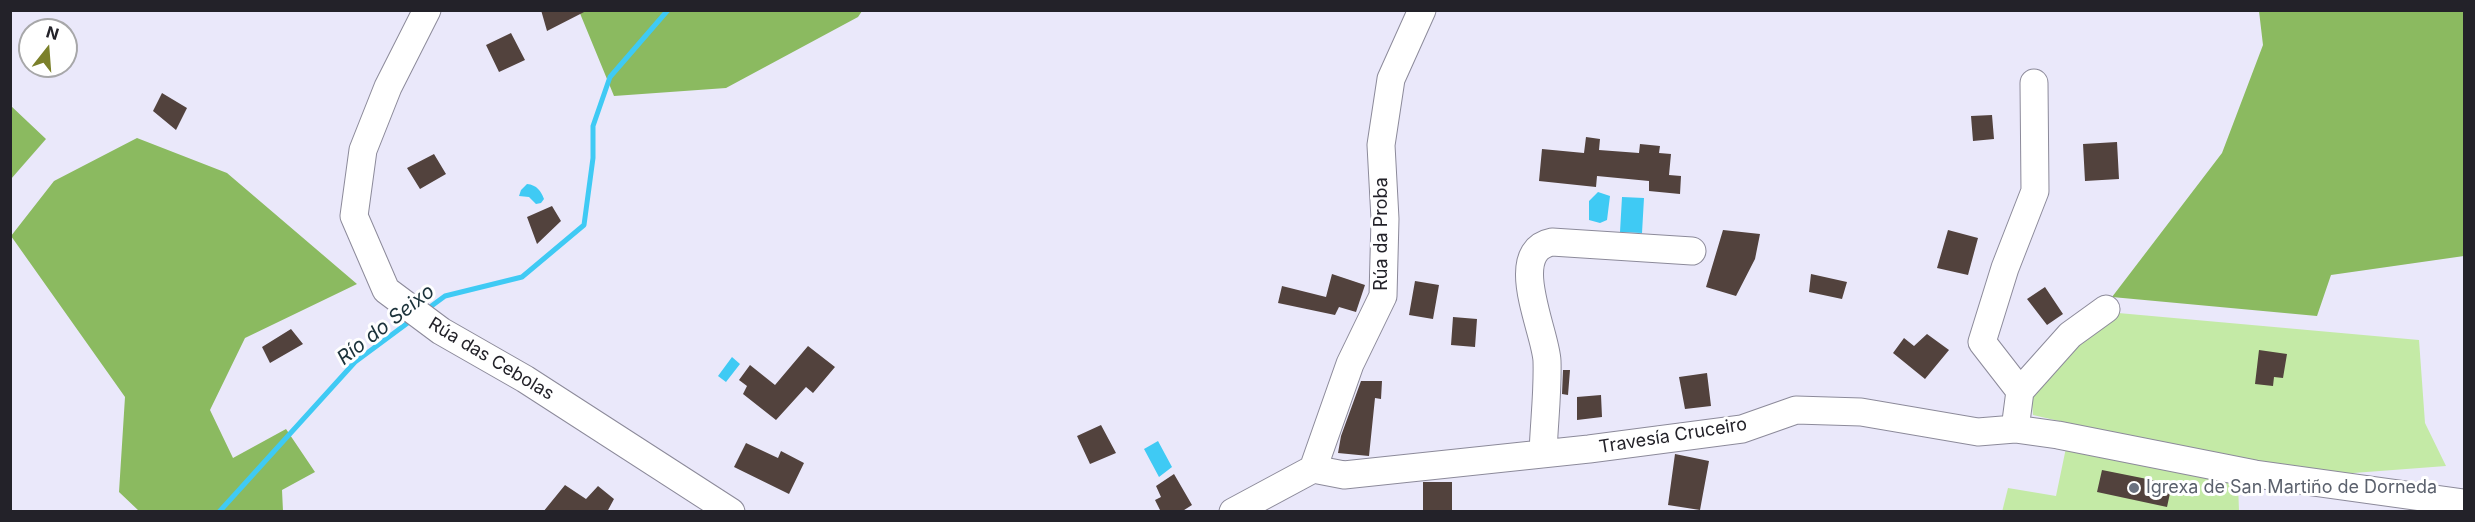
<!DOCTYPE html>
<html>
<head>
<meta charset="utf-8">
<style>
	body { margin:0 }
	#map { position:relative; width:2475px; height:522px; overflow:hidden; background:#eae8fa; font-family:Inter,sans-serif }
	canvas { display:block }
	.frame { position:absolute; inset:0; border:12px solid #232229; pointer-events:none }
	.north { position:absolute; left:18px; top:18px; width:60px; height:60px; box-sizing:border-box; background:#fff; border:2px solid #a7a7a9; border-radius:50%; rotate:17deg; font-size:16px; font-weight:700; line-height:24px; text-align:center; color:#232229 }
	.north::after { content:''; display:block; margin:auto; width:21px; height:27px; background:#7b802a; clip-path:polygon(50% 0,100% 100%,50% 72%,0 100%) }
</style>
</head>
<body>
<div id="map">
<canvas width="2475" height="522"></canvas>
<div class="frame"></div>
<div class="north">N</div>
</div>
<script>
const ctx = document.querySelector('canvas').getContext('2d');
ctx.lineJoin = 'round';
function fillPath(path, color) {
  ctx.fillStyle = color;
  ctx.fill(path, 'evenodd');
}
function stroke(path, color, width, dash) {
  ctx.strokeStyle = color;
  ctx.lineWidth = width;
  ctx.lineCap = dash ? 'butt' : 'round';
  ctx.setLineDash(dash || []);
  ctx.stroke(path);
}
function label(font, color, halo, rows, align = 'center') {
  ctx.font = font + ' Inter,sans-serif';
  ctx.lineWidth = 6;
  ctx.setLineDash([]);
  ctx.textBaseline = 'middle';
  ctx.strokeStyle = halo;
  ctx.fillStyle = color;
  for (const [text, x, y, turn = 0] of rows) {
    ctx.save();
    ctx.translate(x, y);
    ctx.rotate((+turn || 0) * Math.PI / 180);
    ctx.textAlign = isNaN(turn) ? turn : align;
    if (halo) ctx.strokeText(text, 0, 0);
    ctx.fillText(text, 0, 0);
    ctx.restore();
  }
}
fillPath(new Path2D(`
	M2107,312L2419,340L2425,423L2446,466L2340,474L2202,454L2033,415L2031,393Z
	M2067,443L2238,484L2239,511L2002,512L2008,488L2056,496Z`), '#c4eaa6');
fillPath(new Path2D(`
	M579,11H862L858,17L726,88L614,96Z
	M2259,11H2464V256L2331,275L2317,316L2112,297L2222,153L2263,45Z
	M10,105L46,139L11,179H10Z
	M137,138L227,173L357,284L245,338L210,410L233,458L286,429L315,472L282,490L283,511H139L119,492L125,397L11,236L54,181Z`), '#8bba60');
fillPath(new Path2D(`
	M527,184C537,185 541,191 544,199L541,203L536,204L529,197L519,196L521,190Z
	M1598,192L1610,196L1607,220L1600,223L1589,220V201Z
	M1622,197L1644,198L1642,233L1620,232Z
	M732,357L740,364L726,382L718,376Z
	M1158,441L1172,467L1159,477L1144,449Z`), '#3fcaf4');
stroke(new Path2D(`
	M426,310L445,296L522,277L584,225L593,158V126L610,77L668,10
	M219,512L355,362L413,319`), '#3fcaf4', 5);
fillPath(new Path2D(`
	M541,10H588L547,31Z
	M511,33L525,60L499,72L486,45Z
	M162,93L187,108L176,130L153,111Z
	M1992,115L1994,139L1973,141L1971,116Z
	M1586,137L1600,139L1599,150L1639,153L1640,144L1660,146L1659,153L1671,154L1669,175L1681,176L1680,194L1649,191V181L1597,176L1596,187L1539,181L1542,149L1584,153Z
	M2117,142L2119,179L2085,181L2083,144Z
	M434,154L446,174L420,189L407,168Z
	M552,206L561,221L537,244L527,217Z
	M1723,230L1760,234L1755,259L1736,296L1706,287Z
	M1948,230L1978,238L1968,275L1937,268Z
	M1332,274L1365,285L1356,312L1339,307L1335,315L1278,303L1282,286L1326,297Z
	M1811,274L1847,282L1842,299L1809,292Z
	M1415,281L1439,285L1433,319L1409,315Z
	M2045,287L2063,314L2047,325L2027,299Z
	M1453,317L1477,319L1475,347L1451,345Z
	M291,329L303,344L270,363L262,347Z
	M1927,334L1949,350L1925,379L1893,353L1904,338L1914,346Z
	M808,346L835,367L813,393L806,387L776,420L743,394L747,386L739,380L750,365L775,385Z
	M2259,350L2287,354L2283,378L2274,377L2273,386L2255,384Z
	M1563,370H1570L1568,395L1562,394Z
	M1707,373L1711,406L1685,409L1679,377Z
	M1361,381H1382L1381,399L1375,398L1369,456L1338,453L1341,436Z
	M1601,395L1602,417L1577,420V397Z
	M1101,425L1116,453L1090,464L1077,436Z
	M746,443L778,458L781,451L804,463L789,494L734,467Z
	M1675,454L1709,461L1700,510L1668,505Z
	M2102,470L2172,484L2167,507L2097,492Z
	M1174,474L1192,505L1181,512H1161L1155,500L1161,497L1156,486Z
	M1423,482H1452V512H1423Z
	M565,485L586,499L598,486L614,499L607,512H543Z`), '#52423d');
const minor = new Path2D(`
	M427,10L388,87L363,150L354,216L386,290L441,331L525,379L731,512
	M2020,391L2070,335L2106,309
	M2015,429L2020,391L1982,342L2005,268L2035,191L2034,83
	M1543,454C1544,423 1548,392 1547,361C1546,332 1505,251 1552,242L1692,251
	M1313,469L1344,475L1589,449L1742,429L1796,410L1861,412L1978,432L2015,429L2058,435L2255,474L2464,503
	M1233,512L1313,469L1350,364L1383,296L1385,219L1381,145L1391,79L1422,10`);
stroke(minor, '#8c8a9a', 29);
stroke(minor, '#fff', 27);
for (const [x, y, r, color] of [
	[2134,488,6,"#6b7280"]
]) {
  const dot = new Path2D();
  dot.arc(x, y, r, 0, 2 * Math.PI);
  ctx.fillStyle = color;
  ctx.fill(dot);
  stroke(dot, '#fff', 2);
}
label('18px', '#232229', '#fff', [
	["Rúa da Proba",1382,234,-90],
	["Rúa das Cebolas",491,359,31],
	["Travesía Cruceiro",1673,436,-9]
]);
label('18px', '#5b616d', '#fff', [
	["Igrexa de San Martiño de Dorneda",2146,488]
], 'left');
label('italic 20px', '#1b323a', '#fff', [
	["Río do Seixo",386,325,-38]
]);
</script>
</body>
</html>
